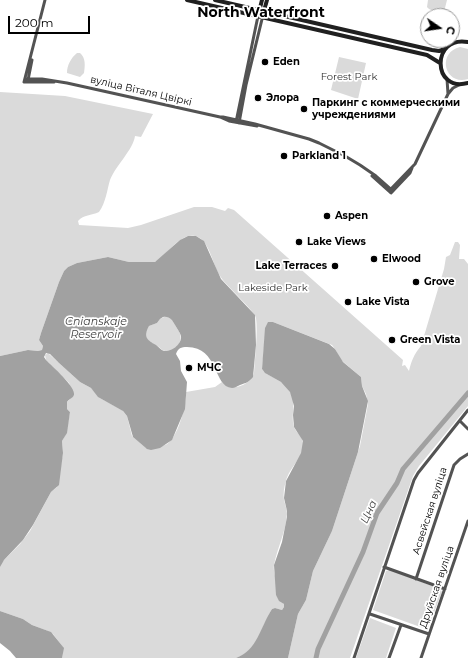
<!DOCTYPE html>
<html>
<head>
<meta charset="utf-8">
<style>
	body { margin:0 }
	#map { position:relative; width:468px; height:658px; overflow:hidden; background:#fff; font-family:Montserrat,sans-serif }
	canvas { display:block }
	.north { position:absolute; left:420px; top:8px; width:40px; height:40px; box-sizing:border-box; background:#fff; border:1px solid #999; border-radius:50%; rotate:103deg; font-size:11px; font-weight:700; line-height:16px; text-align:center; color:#000 }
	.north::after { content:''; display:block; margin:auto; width:14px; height:18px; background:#000; clip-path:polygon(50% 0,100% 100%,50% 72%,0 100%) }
	.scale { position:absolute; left:8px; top:16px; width:82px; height:18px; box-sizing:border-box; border:2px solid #000; border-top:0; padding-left:5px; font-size:12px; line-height:14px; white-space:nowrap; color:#000; -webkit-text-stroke:3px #fff; paint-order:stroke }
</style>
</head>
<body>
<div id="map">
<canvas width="468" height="658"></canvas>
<div class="north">С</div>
<div class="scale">200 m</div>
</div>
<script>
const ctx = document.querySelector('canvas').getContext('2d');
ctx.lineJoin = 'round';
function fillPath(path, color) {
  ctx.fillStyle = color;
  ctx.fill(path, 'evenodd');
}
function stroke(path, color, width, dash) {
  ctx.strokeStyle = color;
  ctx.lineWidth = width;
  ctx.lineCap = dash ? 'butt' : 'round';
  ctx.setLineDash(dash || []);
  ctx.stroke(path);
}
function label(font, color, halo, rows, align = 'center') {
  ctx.font = font + ' Montserrat,sans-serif';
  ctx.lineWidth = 3.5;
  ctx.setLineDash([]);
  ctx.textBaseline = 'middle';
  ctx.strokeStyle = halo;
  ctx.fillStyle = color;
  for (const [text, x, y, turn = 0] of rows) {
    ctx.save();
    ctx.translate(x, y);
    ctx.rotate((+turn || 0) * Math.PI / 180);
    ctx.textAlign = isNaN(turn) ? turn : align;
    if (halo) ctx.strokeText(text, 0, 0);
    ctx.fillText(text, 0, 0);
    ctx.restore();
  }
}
fillPath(new Path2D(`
	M428,0H447L444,12C439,13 430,11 427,7Z
	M460,47L468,49V79C445,86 436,53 460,47Z
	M77,53H80C86,58 85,66 84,73L80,77L67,73C67,65 71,58 77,53Z
	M339,57L366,63L358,99L331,90Z
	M0,92L65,96L153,114L141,137L135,136C133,150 116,165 110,180C107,190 106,202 99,212C91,216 84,214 78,221L79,225L128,228L141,225L194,207H212L225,211L228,208L234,210L403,360L402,366L405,365L409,371C411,362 414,354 421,346L444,269L446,257L450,255L455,242H458L460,245L459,259H464L468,264V406L419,466L413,476L350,658H288L298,614L306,600L313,571L332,531L360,446L368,404L366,394L362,386L361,377L341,360L335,349L332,345L273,322L266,326L262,369C266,376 280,379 286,386C299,400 290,412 294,427C296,433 303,436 303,443C304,457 289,468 286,481C284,487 283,494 284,500C285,504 287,509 287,514C286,532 277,548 274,565C273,571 276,577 276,583C276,593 275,598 284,604V607L282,610L275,608L272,609C260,628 260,649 236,658H62L63,647L53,634L48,631L32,625L23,619L0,611V567L1,563L20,544L30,531L51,492L57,487L63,453L62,441L66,434L70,412L67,409V402L74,395L69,383L46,360L45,355L48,353L80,382L91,388L100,398L122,410L127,416L132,436L146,448C152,447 159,447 165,445C177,441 187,404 186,392L215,387L222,382C231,393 251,385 254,373C255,358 258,332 256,318C255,311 226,286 220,276C213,266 209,238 195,236C179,233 168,255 155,262H129L108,257L77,263L68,267L64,271L59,282L41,333L39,340L43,346L42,350L38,351L28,350L0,356Z
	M166,316C173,318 174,324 178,330C185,339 177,353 165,351C161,350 160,347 157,346C147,340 142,338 149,326L157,323L160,319Z
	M390,570L440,589L442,592L428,628L426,629L373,610L386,571Z
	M370,618L396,628L386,658H356Z`), '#dadada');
fillPath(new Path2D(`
	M188,236H196L204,241L221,279L255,315L256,345L253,377C249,382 246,383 240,385C237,386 235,388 232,388C213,387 219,347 187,347C181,347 178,348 176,354L180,361L181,371L187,382L185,409L172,440L160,448L151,450L147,449L133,437L127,416L123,411L98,397L91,388L80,382L59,363L50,354L46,353L44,357L46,360C52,366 76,387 74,395C73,398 69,399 67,402V409L70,412L67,433L62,441L63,453L59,485L51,492L33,525L23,540L4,560L0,567V356L28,350L38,351L42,350L43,346L39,340L41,333L59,282L64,271L68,267L77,263L108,257L129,262H155L180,240ZM163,317C170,316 172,320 175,325C177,329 180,332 181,336C182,344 172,352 164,351C161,350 159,347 156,345C147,340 143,337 149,326L157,323L160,319Z
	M268,322H273L329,344L335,349L343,362L361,377L362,386L368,401L358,452L332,531L313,571L306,600L298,614L288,658H236C258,650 260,627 272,609L275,608L282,610L284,607V604L279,601L276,595L274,565L282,542L287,517V511L284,498L286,481L301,453L303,441L294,427L293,415L294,406L290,392L281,382L265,373L262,369L265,328Z
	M0,611L23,619L32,625L51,632L64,648L62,658H16L10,651L0,643Z`), '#a1a1a1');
stroke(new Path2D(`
	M316,658L318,649L363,552L377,513L397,483L403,469L468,393`), '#a1a1a1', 5);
stroke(new Path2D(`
	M45,0L24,82H54
	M25,79H42L67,83L220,117H223L255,124L309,139L319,143L345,156L360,165L376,176L393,191
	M447,79L448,94
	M28,80L32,60
	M220,117L229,121L257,126
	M236,122L258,16
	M239,123L246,85L264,11
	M372,176L391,193L410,173L412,168
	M389,191L415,164L448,94L453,88L461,84
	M460,421L468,429
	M384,567L445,589
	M416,579L454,465L460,459L468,454
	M370,614L429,634
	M354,658L414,480L418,473L468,410
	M389,658L401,625
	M421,658L468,521`), '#535353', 3);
stroke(new Path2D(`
	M187,0L427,55L440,63
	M215,0L432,50L439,51L445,49
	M264,11L267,0
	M259,12L262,0
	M468,42C431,35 432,93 468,83`), '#202020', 4);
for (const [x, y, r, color] of [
	[265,62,4,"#000"],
	[258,98,4,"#000"],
	[304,109,4,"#000"],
	[284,156,4,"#000"],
	[327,216,4,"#000"],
	[299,242,4,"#000"],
	[374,259,4,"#000"],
	[335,266,4,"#000"],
	[416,282,4,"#000"],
	[348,302,4,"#000"],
	[392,340,4,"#000"],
	[189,368,4,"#000"]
]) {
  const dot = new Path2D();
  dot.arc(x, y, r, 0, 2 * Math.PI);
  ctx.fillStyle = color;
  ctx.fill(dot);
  stroke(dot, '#fff', 1.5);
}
label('bold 10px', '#000', '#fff', [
	["Eden",273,62],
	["Элора",266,98],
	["Паркинг с коммерческими",312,103],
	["учреждениями",312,115],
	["Parkland 1",292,156],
	["Aspen",335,216],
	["Lake Views",307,242],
	["Elwood",382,259],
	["Lake Terraces",327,266,"right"],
	["Grove",424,282],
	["Lake Vista",356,302],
	["Green Vista",400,340],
	["МЧС",197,368]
], 'left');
label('10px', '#313131', '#fff', [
	["Forest Park",349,77],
	["Lakeside Park",273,288]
]);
label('10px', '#000', '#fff', [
	["вуліца Віталя Цвіркі",141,91,13],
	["Асвейская вуліца",430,511,-72],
	["Друйская вуліца",437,587,-71]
]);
label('italic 11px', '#424242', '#fff', [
	["Cnianskaje",96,322],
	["Reservoir",96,335],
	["Цна",369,512,-65]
]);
label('bold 14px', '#000', '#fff', [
	["North Waterfront",261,13]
]);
</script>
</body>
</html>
